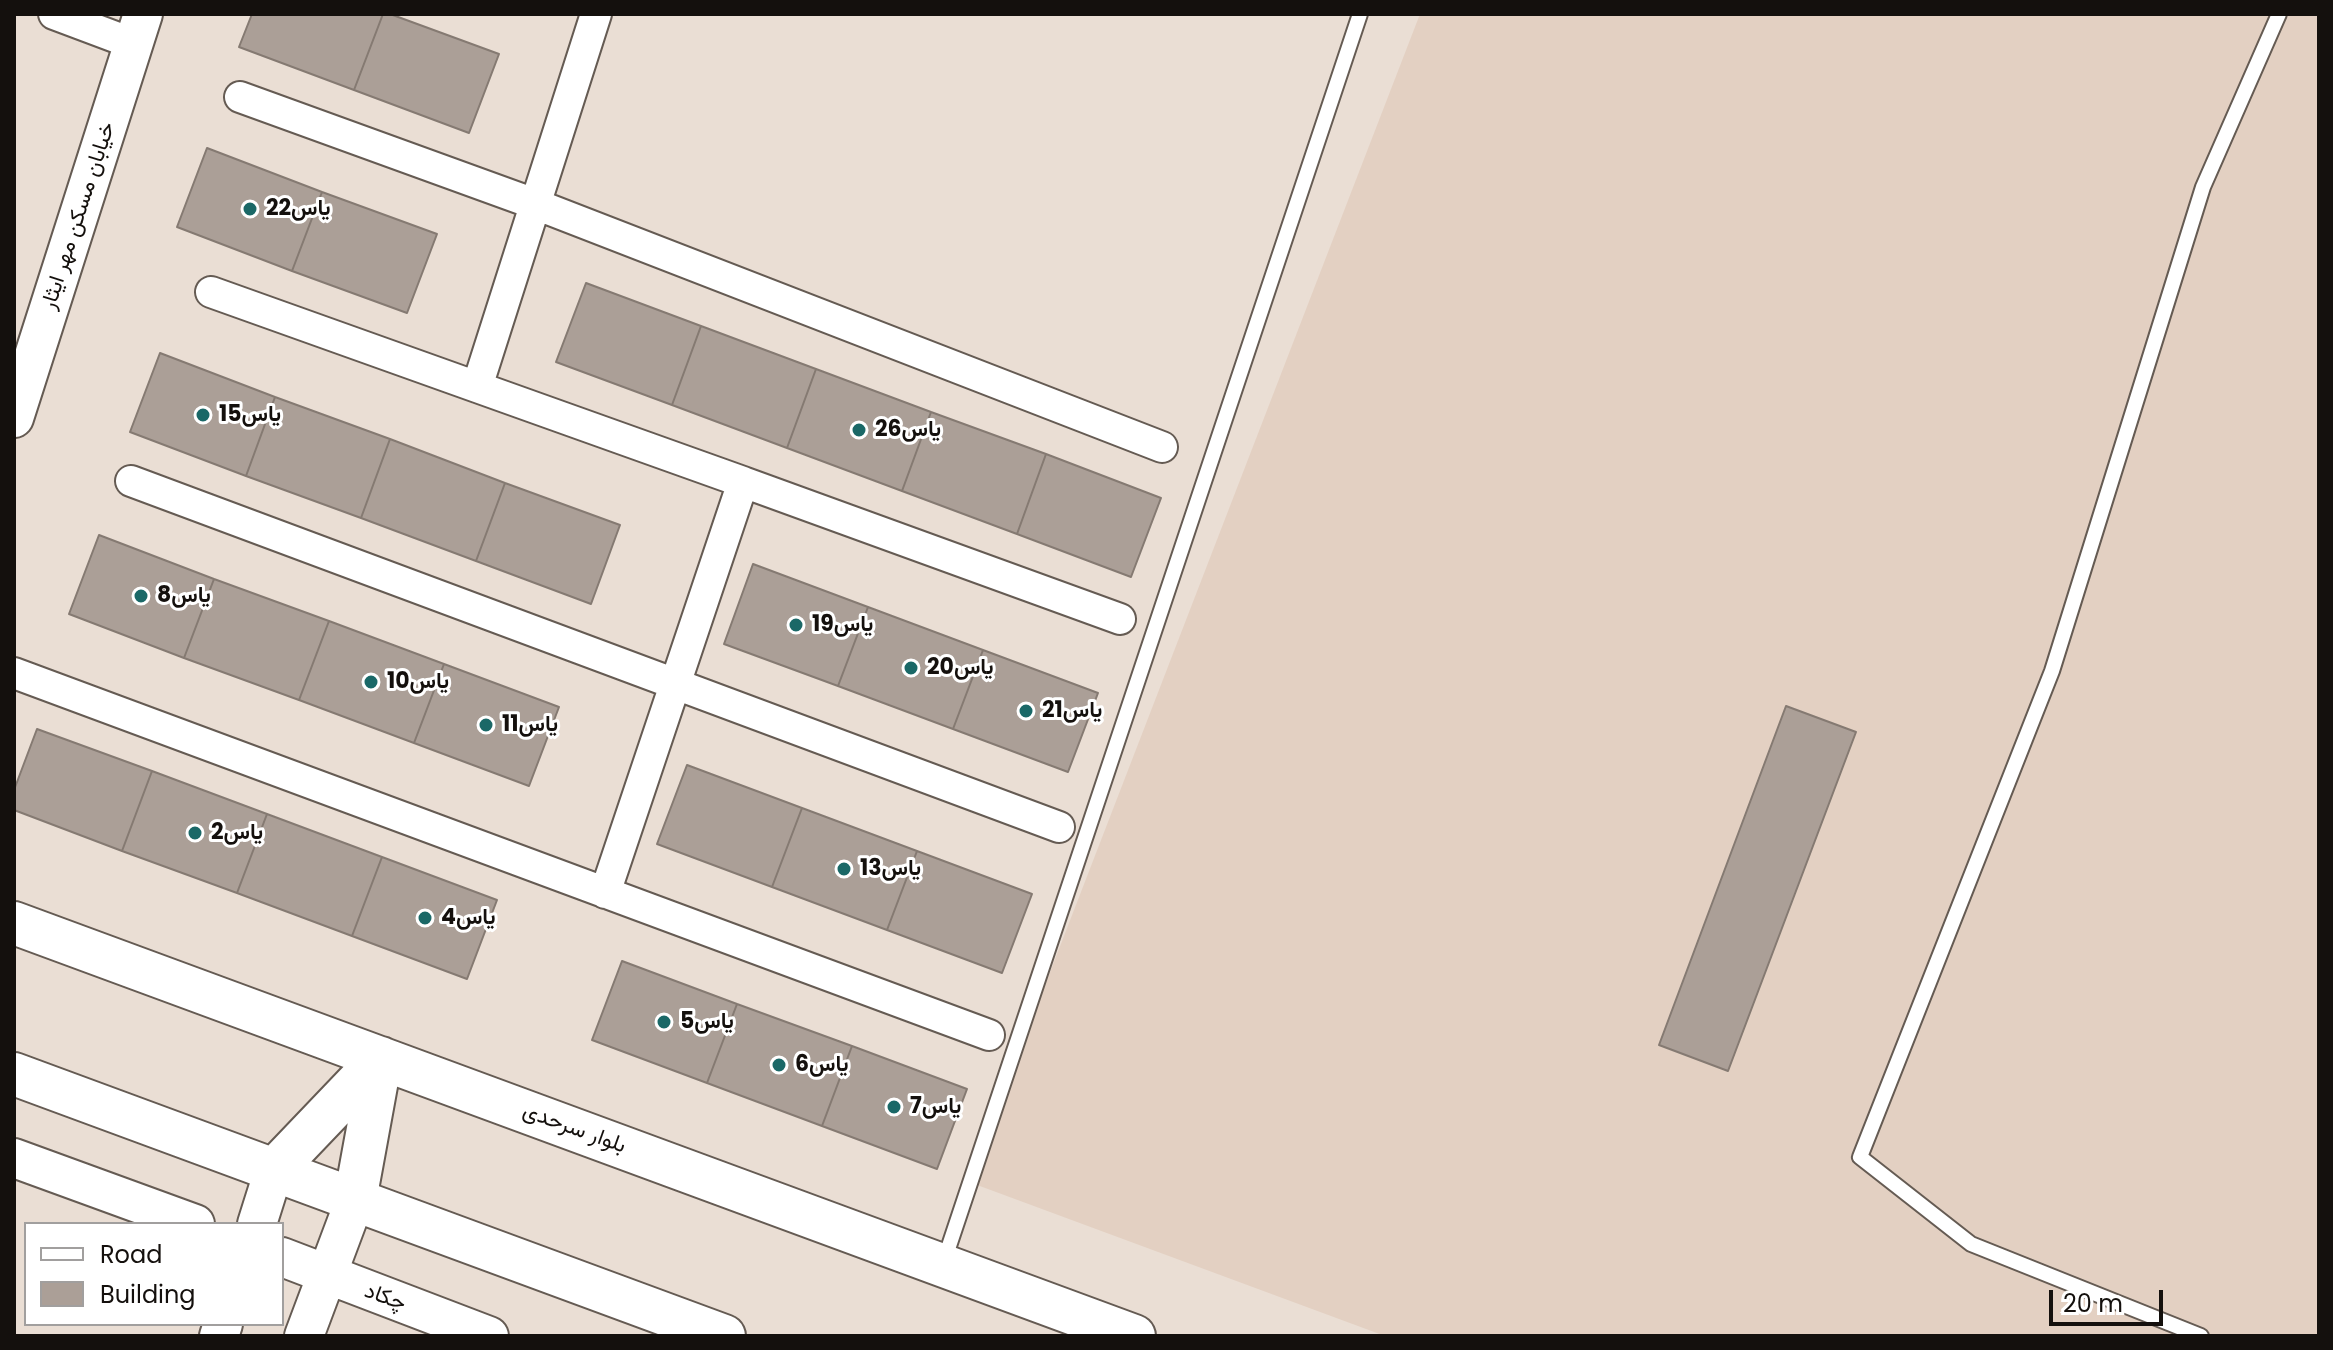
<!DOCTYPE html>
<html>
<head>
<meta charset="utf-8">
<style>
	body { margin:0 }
	#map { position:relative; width:2333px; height:1350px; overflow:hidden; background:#eaded4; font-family:Poppins,sans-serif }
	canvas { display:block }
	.frame { position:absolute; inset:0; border:16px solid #14100d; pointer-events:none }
	.legend { position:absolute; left:24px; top:1222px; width:260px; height:104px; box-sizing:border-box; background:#fff; border:2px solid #a19f9e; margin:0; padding:10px 14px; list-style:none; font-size:24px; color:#14100d }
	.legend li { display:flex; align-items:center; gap:16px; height:40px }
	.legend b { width:40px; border:2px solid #a19f9e }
	.scale { position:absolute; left:2049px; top:1290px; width:114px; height:36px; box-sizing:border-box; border:4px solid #14100d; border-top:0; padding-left:10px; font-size:24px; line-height:28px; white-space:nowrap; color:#14100d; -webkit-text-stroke:6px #fff; paint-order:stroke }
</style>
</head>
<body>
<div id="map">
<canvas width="2333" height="1350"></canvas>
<div class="frame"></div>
<ul class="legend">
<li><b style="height:10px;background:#fff"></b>Road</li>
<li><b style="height:22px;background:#ab9f97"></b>Building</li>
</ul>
<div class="scale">20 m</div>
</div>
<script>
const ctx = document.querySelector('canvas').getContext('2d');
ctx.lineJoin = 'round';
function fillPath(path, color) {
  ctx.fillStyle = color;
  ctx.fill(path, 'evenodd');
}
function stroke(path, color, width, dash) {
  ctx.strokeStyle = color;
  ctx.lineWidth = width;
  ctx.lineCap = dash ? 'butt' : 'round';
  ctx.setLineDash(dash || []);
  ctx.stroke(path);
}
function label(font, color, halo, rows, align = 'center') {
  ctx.font = font + ' Poppins,Vazirmatn,sans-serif';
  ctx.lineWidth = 6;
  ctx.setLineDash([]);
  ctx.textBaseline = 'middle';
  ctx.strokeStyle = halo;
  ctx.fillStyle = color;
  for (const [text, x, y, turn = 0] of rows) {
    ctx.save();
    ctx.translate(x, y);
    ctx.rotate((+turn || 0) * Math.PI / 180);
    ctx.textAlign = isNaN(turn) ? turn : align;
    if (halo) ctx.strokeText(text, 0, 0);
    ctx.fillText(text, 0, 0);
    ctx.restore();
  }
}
fillPath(new Path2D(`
	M1420,14H2319V1336H1385L969,1182Z`), '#e3d0c2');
const building = new Path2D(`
	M252,14H383L354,90L239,47Z
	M383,14H390L499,54L469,133L354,90Z
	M207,148L322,192L292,271L177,227Z
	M322,192L437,234L407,313L292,271Z
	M586,283L701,326L672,405L556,362Z
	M701,326L816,369L787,448L672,405Z
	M160,353L275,397L246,476L130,432Z
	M816,369L931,412L902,491L787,448Z
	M275,397L390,439L361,518L246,476Z
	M931,412L1046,454L1017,534L902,491Z
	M390,439L505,483L476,561L361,518Z
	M1046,454L1161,498L1131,577L1017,534Z
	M505,483L620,525L591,604L476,561Z
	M99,535L214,579L184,658L69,614Z
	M753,564L868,607L838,686L724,644Z
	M214,579L329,621L299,700L184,658Z
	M868,607L983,650L953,729L838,686Z
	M329,621L444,664L414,743L299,700Z
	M983,650L1098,693L1068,772L953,729Z
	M444,664L559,707L529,786L414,743Z
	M1786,706L1856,732L1728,1071L1659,1045Z
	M37,729L152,771L122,851L14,810V790Z
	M687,765L802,808L772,887L657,844Z
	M152,771L267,814L237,893L122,851Z
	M802,808L917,851L887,930L772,887Z
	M267,814L382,857L352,936L237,893Z
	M917,851L1032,894L1002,973L887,930Z
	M382,857L497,900L467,979L352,936Z
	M622,961L737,1004L707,1083L592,1040Z
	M737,1004L852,1046L822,1126L707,1083Z
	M852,1046L967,1089L937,1169L822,1126Z`);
fillPath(building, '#ab9f97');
stroke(building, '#857a72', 2);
const service = new Path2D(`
	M944,1261L1360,14
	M2201,1336L1971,1244L1860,1157L2052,671L2203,187L2279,14`);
const minor = new Path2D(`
	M54,14L134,44
	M240,97L535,204L1162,447
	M211,292L743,482
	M477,387L596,14
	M131,481L1059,827
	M14,673L989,1035
	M605,893L743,482L1120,619`);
const tertiary = new Path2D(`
	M14,418L143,14
	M14,1158L195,1224
	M257,1224L274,1170
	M282,1257L489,1336
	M219,1336L223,1324
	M304,1336L355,1200`);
const secondary = new Path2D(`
	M14,923L1134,1336
	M14,1074L724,1336
	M274,1170L381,1058L355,1200`);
stroke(service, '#655b53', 18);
stroke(minor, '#655b53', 34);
stroke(tertiary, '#655b53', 42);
stroke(secondary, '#655b53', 46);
stroke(service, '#fff', 14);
stroke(minor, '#fff', 30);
stroke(tertiary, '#fff', 38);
stroke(secondary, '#fff', 42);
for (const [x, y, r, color] of [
	[250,209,8,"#1a6867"],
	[203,415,8,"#1a6867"],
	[859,430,8,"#1a6867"],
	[141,596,8,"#1a6867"],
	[796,625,8,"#1a6867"],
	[911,668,8,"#1a6867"],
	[371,682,8,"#1a6867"],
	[1026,711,8,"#1a6867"],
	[486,725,8,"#1a6867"],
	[195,833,8,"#1a6867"],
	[844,869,8,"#1a6867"],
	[425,918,8,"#1a6867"],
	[664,1022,8,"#1a6867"],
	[779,1065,8,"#1a6867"],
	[894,1107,8,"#1a6867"]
]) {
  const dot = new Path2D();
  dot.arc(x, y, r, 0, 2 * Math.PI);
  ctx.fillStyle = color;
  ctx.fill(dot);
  stroke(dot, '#fff', 3);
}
label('bold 22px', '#14100d', '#fff', [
	["یاس22",266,209],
	["یاس15",219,415],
	["یاس26",875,430],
	["یاس8",157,596],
	["یاس19",812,625],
	["یاس20",927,668],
	["یاس10",387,682],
	["یاس21",1042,711],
	["یاس11",502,725],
	["یاس2",211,833],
	["یاس13",860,869],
	["یاس4",441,918],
	["یاس5",680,1022],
	["یاس6",795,1065],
	["یاس7",910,1107]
], 'left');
label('22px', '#14100d', '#fff', [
	["خیابان مسکن مهر ایثار",79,216,-72],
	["بلوار سرحدی",574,1129,20],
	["چکاد",385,1298,20]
]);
</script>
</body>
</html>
